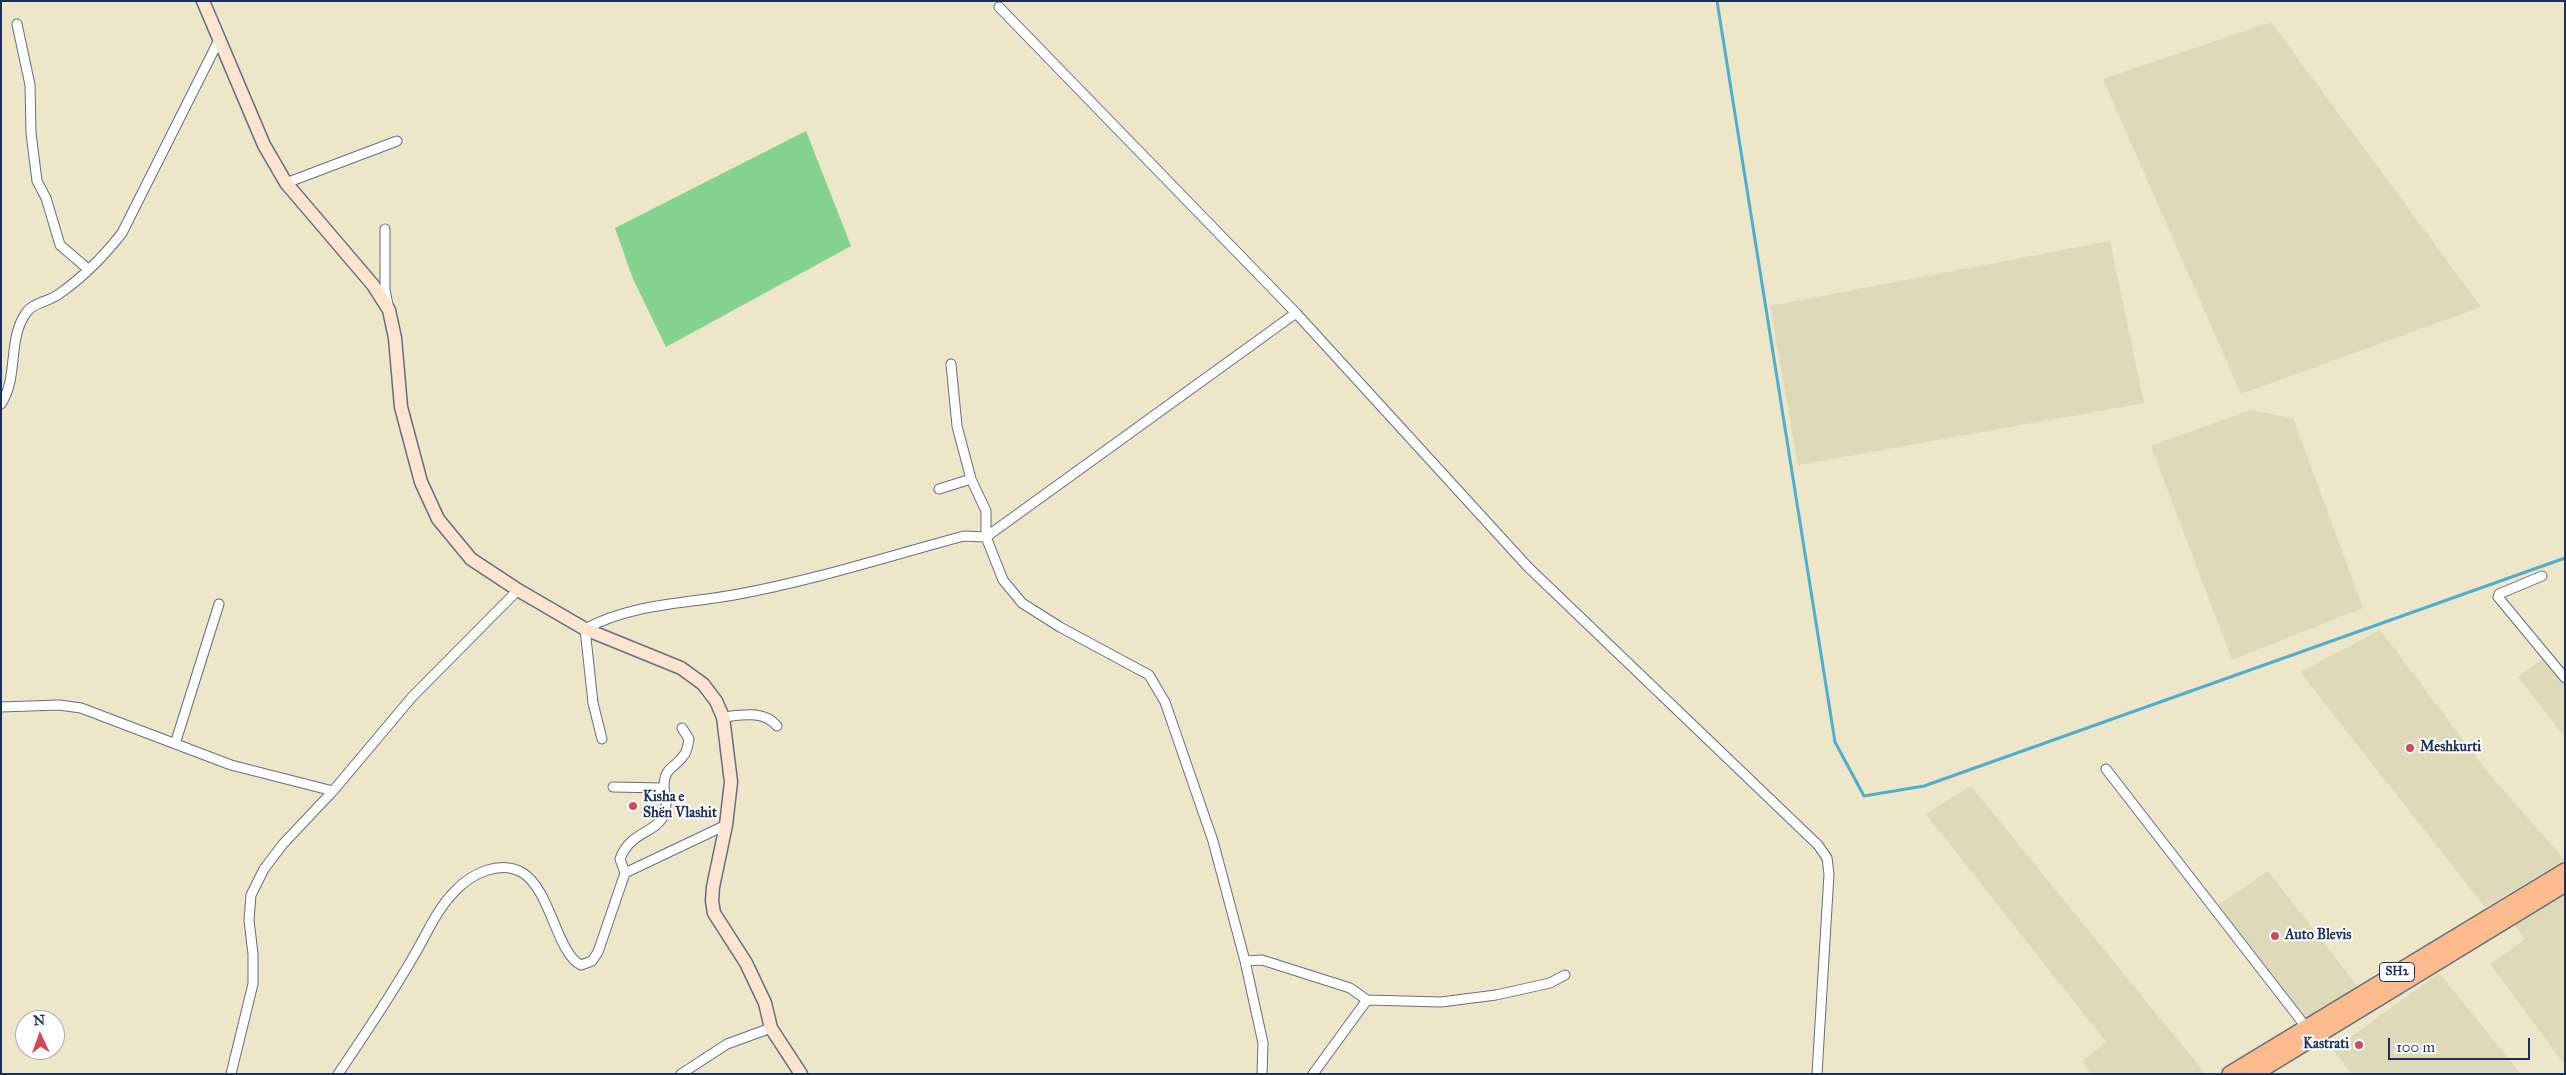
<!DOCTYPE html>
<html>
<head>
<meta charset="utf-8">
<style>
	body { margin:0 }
	#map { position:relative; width:2566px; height:1075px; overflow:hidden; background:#ede6c9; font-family:"IM FELL Great Primer",serif }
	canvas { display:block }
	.frame { position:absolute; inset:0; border:2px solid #1b2f5e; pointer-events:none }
	.north { position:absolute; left:15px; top:1010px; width:50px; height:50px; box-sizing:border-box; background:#fff; border:1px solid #a4acbf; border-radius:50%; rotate:357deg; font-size:14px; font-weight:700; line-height:20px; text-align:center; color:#1b2f5e }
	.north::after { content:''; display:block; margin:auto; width:18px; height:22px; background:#d1495b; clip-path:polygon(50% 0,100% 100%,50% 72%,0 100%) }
	.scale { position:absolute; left:2388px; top:1038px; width:142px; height:22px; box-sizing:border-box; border:2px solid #1b2f5e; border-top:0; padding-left:6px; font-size:15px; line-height:18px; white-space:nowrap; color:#1b2f5e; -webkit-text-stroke:4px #fff; paint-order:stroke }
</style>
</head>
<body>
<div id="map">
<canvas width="2566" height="1075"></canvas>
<div class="frame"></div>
<div class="north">N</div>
<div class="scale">100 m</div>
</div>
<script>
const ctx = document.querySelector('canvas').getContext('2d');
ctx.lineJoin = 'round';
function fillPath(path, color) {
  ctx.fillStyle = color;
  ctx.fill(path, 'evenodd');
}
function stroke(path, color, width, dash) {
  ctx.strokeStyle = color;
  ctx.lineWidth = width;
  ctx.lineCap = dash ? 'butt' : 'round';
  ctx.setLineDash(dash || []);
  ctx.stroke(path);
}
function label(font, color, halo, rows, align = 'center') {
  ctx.font = font + ' "IM FELL Great Primer",serif';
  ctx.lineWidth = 4;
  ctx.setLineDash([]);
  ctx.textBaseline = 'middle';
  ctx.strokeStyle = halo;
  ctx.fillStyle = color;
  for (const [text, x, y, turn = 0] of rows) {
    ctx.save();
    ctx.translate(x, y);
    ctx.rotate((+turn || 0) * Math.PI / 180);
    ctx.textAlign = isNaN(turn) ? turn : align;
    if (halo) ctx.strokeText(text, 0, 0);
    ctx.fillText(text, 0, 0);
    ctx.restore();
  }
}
fillPath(new Path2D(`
	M2271,22L2481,307L2241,394L2103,79Z
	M2110,241L2144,403L1798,465L1770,306Z
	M2250,410L2293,418L2363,608L2232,660L2151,446Z
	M2380,630L2489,774L2565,860L2485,907L2300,672Z
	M2543,658L2565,686V737L2518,677Z
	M1971,786L2149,1005L2206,1074H2091L2082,1061L2106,1042L1926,814Z
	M2268,871L2359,988L2305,1021L2215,907Z
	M2565,891V1065L2490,964L2525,939L2513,923Z
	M2439,973L2521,1074H2352L2333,1050Z`), '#ded9b8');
fillPath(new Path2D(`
	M806,131L851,246L666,347L633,279L615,228Z`), '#84d290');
stroke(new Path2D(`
	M1717,1L1835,742L1864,796L1924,786L2565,558`), '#4faece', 3);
const street = new Path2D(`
	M999,7L1296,313L1528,567L1818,845L1827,858L1829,874L1817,1074
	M17,24L30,85L31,133L37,181L46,198L60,245L88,269
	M286,183L397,141
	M385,229V290L388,305
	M951,364L957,426L971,479L986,511V537L1003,580L1022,603L1060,627L1149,675L1165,702L1213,841L1245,961L1263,1043L1262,1074
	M1,404C19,377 7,340 26,313C33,302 49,302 59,294C82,278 104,256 122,233L220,38
	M939,489L971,479
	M2542,576L2499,594L2498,597L2565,678
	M1,707L59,705L81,708L231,765L333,791
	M723,717C742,715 764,710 777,726
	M602,739L593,703L585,629C632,603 687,604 739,594C815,580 889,556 964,536L986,537L1296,313
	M175,744L219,604
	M2106,769L2306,1027
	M613,787L664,788C676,838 633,822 620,859L625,873
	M664,788C664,766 674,770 684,755C687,752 688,744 689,739L682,728
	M1245,961L1262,960L1350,988L1367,1000L1441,1002L1496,995L1550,983L1565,975
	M231,1074L253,984V954L249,920L251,895L264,869L283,844L333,791L412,697L518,590
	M338,1074C364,1036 389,998 412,959C426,936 436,910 455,891C471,874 500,859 523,873C551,891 557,954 581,965L592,961L598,952L625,873L726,825
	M681,1074L727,1044L771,1028
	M1313,1074L1367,1000`);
const secondary = new Path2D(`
	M203,1L264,145L286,183L373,285L389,310L395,338L401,407L421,482L438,519L471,559L518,590L585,629L681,668L703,684L716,701L723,717L731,782L726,825L713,887L712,901L714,913L746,963L765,1003L771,1028L801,1074`);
const highway = new Path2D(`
	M2230,1074L2565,871
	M2254,1074L2565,884`);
stroke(street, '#646f83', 11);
stroke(secondary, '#646f83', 15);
stroke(highway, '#646f83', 18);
stroke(street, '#fff', 9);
stroke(secondary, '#fde4d1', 12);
stroke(highway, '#fbbb8c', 15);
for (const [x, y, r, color] of [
	[2410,748,5,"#d1495b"],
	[633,806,5,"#d1495b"],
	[2275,936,5,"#d1495b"],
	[2359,1045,5,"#d1495b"]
]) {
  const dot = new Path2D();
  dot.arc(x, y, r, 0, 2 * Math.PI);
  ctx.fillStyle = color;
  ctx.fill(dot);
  stroke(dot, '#fff', 2);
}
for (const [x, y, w] of [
	[2397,972,35]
]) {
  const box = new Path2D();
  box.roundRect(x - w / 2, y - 9.5, w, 19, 4);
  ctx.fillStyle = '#fff';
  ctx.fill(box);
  stroke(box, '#1b2f5e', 1);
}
label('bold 12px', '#1b2f5e', null, [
	["SH2",2397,972]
]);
label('bold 14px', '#1b2f5e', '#fff', [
	["Meshkurti",2420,748],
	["Kisha e",643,798],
	["Shën Vlashit",643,814],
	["Auto Blevis",2285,936],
	["Kastrati",2349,1045,"right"]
], 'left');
</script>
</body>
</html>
